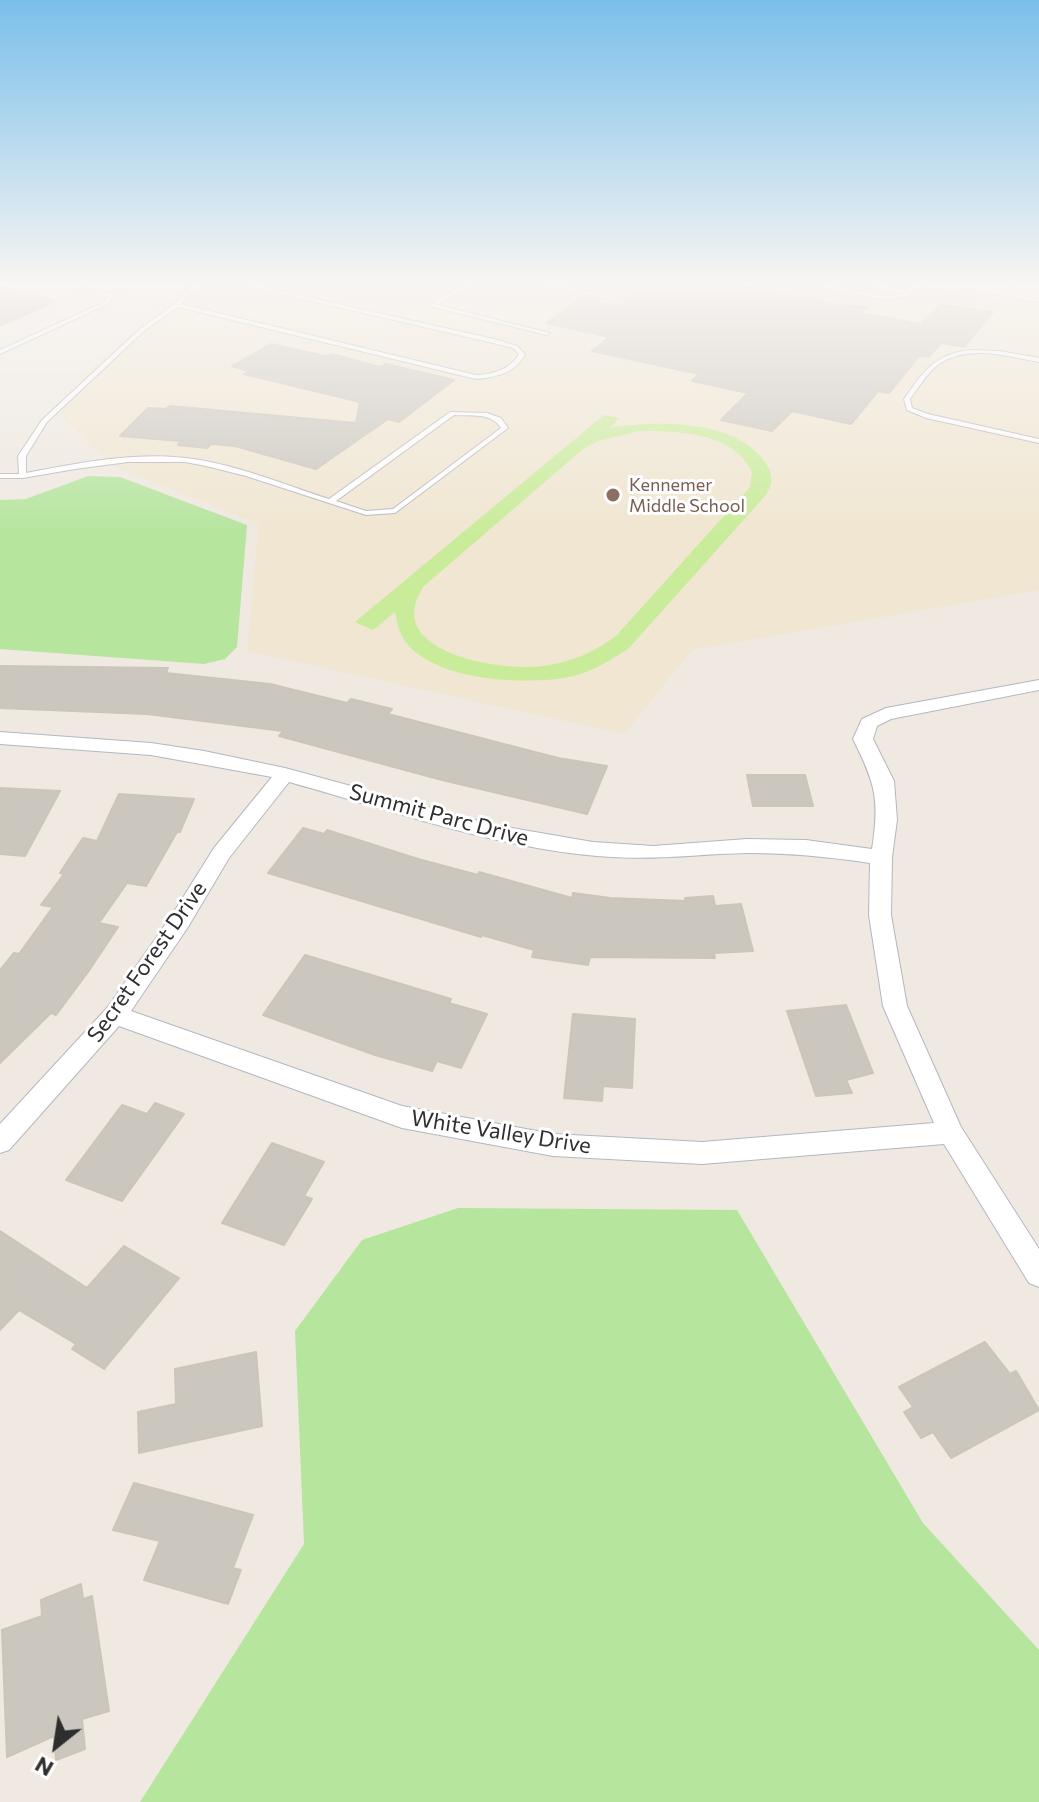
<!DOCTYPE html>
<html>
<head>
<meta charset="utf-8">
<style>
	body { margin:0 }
	#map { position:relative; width:1039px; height:1802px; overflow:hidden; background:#efe9e1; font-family:Commissioner,sans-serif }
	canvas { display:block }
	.north { position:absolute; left:16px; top:1706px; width:80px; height:80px; -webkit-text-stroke:6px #fff; paint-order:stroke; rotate:210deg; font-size:22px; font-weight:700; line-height:32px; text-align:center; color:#2e2e2e }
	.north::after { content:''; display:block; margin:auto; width:28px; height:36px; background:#2e2e2e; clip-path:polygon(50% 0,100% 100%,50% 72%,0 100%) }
</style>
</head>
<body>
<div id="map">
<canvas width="1039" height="1802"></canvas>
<div class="north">N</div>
</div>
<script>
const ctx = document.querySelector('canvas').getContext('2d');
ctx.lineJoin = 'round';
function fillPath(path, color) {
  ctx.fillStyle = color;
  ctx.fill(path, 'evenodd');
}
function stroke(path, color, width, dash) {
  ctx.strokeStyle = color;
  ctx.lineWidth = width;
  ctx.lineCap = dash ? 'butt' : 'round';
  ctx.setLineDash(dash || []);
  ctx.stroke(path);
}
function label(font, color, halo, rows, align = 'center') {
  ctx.font = font + ' Commissioner,sans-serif';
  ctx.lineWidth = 6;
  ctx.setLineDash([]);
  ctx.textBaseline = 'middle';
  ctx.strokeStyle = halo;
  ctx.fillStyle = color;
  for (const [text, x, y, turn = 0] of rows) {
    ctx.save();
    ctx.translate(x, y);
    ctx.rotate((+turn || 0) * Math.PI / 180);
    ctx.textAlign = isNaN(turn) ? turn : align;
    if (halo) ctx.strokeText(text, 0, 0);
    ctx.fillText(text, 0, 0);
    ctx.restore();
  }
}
fillPath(new Path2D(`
	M190,283H910L1039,307V590L692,650L624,734L247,651L259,524L113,466L60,415L85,373Z`), '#f0e6d1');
fillPath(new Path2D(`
	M88,476L120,477L247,525L237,647L225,659L204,664L0,649V500L26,499Z
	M458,1208L737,1210L923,1523L1039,1650V1802H140L304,1544L295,1331L362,1240Z`), '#b6e59e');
fillPath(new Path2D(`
	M604,415L619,418L610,428C655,420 739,419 766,464C774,476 773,486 764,497L629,648C612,659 594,671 574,676C529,686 434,682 405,641C399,632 397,622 395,612L373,630L355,622ZM639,431C677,431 734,432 752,472L750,487L616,636C593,653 571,662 543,666C500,672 379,652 424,586L583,449L598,441Z`), '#c9ec9a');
const building = new Path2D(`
	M650,283H721L833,304L867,307L861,313L921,324L941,305L993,312L964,347L941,343L929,357L919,356L889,393L878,391L851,424L792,411L772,431L721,420L748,393L692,381L699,374L592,351L609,337L546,323L581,298L620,306Z
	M0,287L56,301L0,326Z
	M271,344L325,356L332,354L380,367L386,364L454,380L399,422L388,419L316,469L235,446L211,444L207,448L178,445L180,441L120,436L148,408L166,409L170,406L356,423L360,402L244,374L249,371L232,366Z
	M0,666L168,668L166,673L270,684L347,703L351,699L392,709L388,714L558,758L607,766L587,814L442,780L279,736L283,731L147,714L0,708Z
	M747,775H805L813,806H753Z
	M0,788L60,791L25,856L0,854Z
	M119,794L194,799L180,832H177L146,886L127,883L99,923L118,927L88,972L56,1015L51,1013L0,1063V970L14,953L19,954L53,907L41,905L64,874L60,873L83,838L97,841Z
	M303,828L324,834L327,830L418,859L478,875L479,872L572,898L573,893L610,898L686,901L685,898L713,896L715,906L741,904L753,951L714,953L715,958L590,957L588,965L532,957L534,950L482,935L481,937L268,873Z
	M305,955L451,999L449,1003L487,1014L461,1068L437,1061L432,1071L375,1055L263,1015Z
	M846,1005L873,1073L846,1080L852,1093L816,1096L787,1011Z
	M573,1014L635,1019L632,1088L603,1086L602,1101L564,1098Z
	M155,1103L184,1114L122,1201L66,1180L122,1105L147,1114Z
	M272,1143L324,1162L304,1196L312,1199L284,1245L222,1223Z
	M0,1231L87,1288L124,1246L179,1278L104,1369L72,1349L76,1344L19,1310L0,1330Z
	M985,1342L1010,1374L1016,1371L1039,1410L951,1458L933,1432L921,1438L904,1412L913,1407L899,1387Z
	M256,1352L262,1426L139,1453L138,1412L176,1404L175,1369Z
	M134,1483L253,1515L233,1568L241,1570L228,1604L144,1580L160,1541L113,1530Z
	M81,1584L83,1599L92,1596L109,1711L82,1719L85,1749L56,1760L54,1736L7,1757L2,1630L42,1616L41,1600Z`);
fillPath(building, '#cbc7bf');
stroke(building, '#cbc5ba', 2);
const lane = new Path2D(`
	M61,283H70L106,294L129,283H136L112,295L114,297L106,305L0,354V350L102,303L107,298Z
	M201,283H208L190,293L181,304L476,375C494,374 509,370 519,354L513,348L493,343L234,283H244L494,339L517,346L525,354C515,373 497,377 476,379L178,307L145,330L47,422L26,456V473C78,463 133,452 186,458C236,464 282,484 329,499L450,412L487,413L501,418L508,428L395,513L366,515L246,476L206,466L185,462H128L75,469L23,478H0V474H19L18,456L42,420L141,328L175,304L186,291ZM454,415C470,416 491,412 501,428L393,509L366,511L336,501Z
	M466,283H473L437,305L550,333L547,335L429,306Z
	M536,283H547L607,296L604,298Z
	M803,283H814L885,296L905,293L857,283H869L907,290L914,283H920L908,296L885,300Z
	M971,350L999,351L1039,358V362C1008,356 967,344 939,364C927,373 919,387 910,399L912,408L928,414L1039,439V443L926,418L907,410L904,399C924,371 934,354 971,350Z`);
const street = new Path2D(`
	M1039,680V690L891,719L877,726L873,739L894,781L897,820L892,857L891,915L907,1006L961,1127L1039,1249V1287L1029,1283L944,1144L702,1164L553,1156L402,1128L119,1026L9,1150L0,1153V1124L107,1008L172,915L214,848L272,777L151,755L0,744V732L151,743L204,751L285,768L494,825L593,842L653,846L747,839L806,840L872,849C880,799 875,783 853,739L862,719L886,708ZM289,782C390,810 493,847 597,856C651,861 696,854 749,853C790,853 830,857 870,863L869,915L883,1006L934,1123L702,1142L553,1134L402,1106L131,1011L188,927L229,858Z`);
const secondary = new Path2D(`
	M950,283H986L1039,292V302L958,288Z`);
stroke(lane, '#b4b7c1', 2);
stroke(street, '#b4b7c1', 2);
stroke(secondary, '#b4b7c1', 2);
fillPath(lane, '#fff');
fillPath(street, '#fff');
fillPath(secondary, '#fff');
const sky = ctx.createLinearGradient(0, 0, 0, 535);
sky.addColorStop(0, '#7abfeb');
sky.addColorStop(0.53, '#f8f5f2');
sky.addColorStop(1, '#f8f5f200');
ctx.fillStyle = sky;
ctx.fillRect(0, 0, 1039, 535);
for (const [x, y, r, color] of [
	[613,495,8,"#8d6e63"]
]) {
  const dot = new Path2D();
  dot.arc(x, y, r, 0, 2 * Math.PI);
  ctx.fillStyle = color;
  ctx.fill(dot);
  stroke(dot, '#fff', 3);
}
label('18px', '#785e54', '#fff', [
	["Kennemer",629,485],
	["Middle School",629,506]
], 'left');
label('22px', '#2e2e2e', '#fff', [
	["Summit Parc Drive",439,815,15],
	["Secret Forest Drive",147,962,-55],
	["White Valley Drive",501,1132,9]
]);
</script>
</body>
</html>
